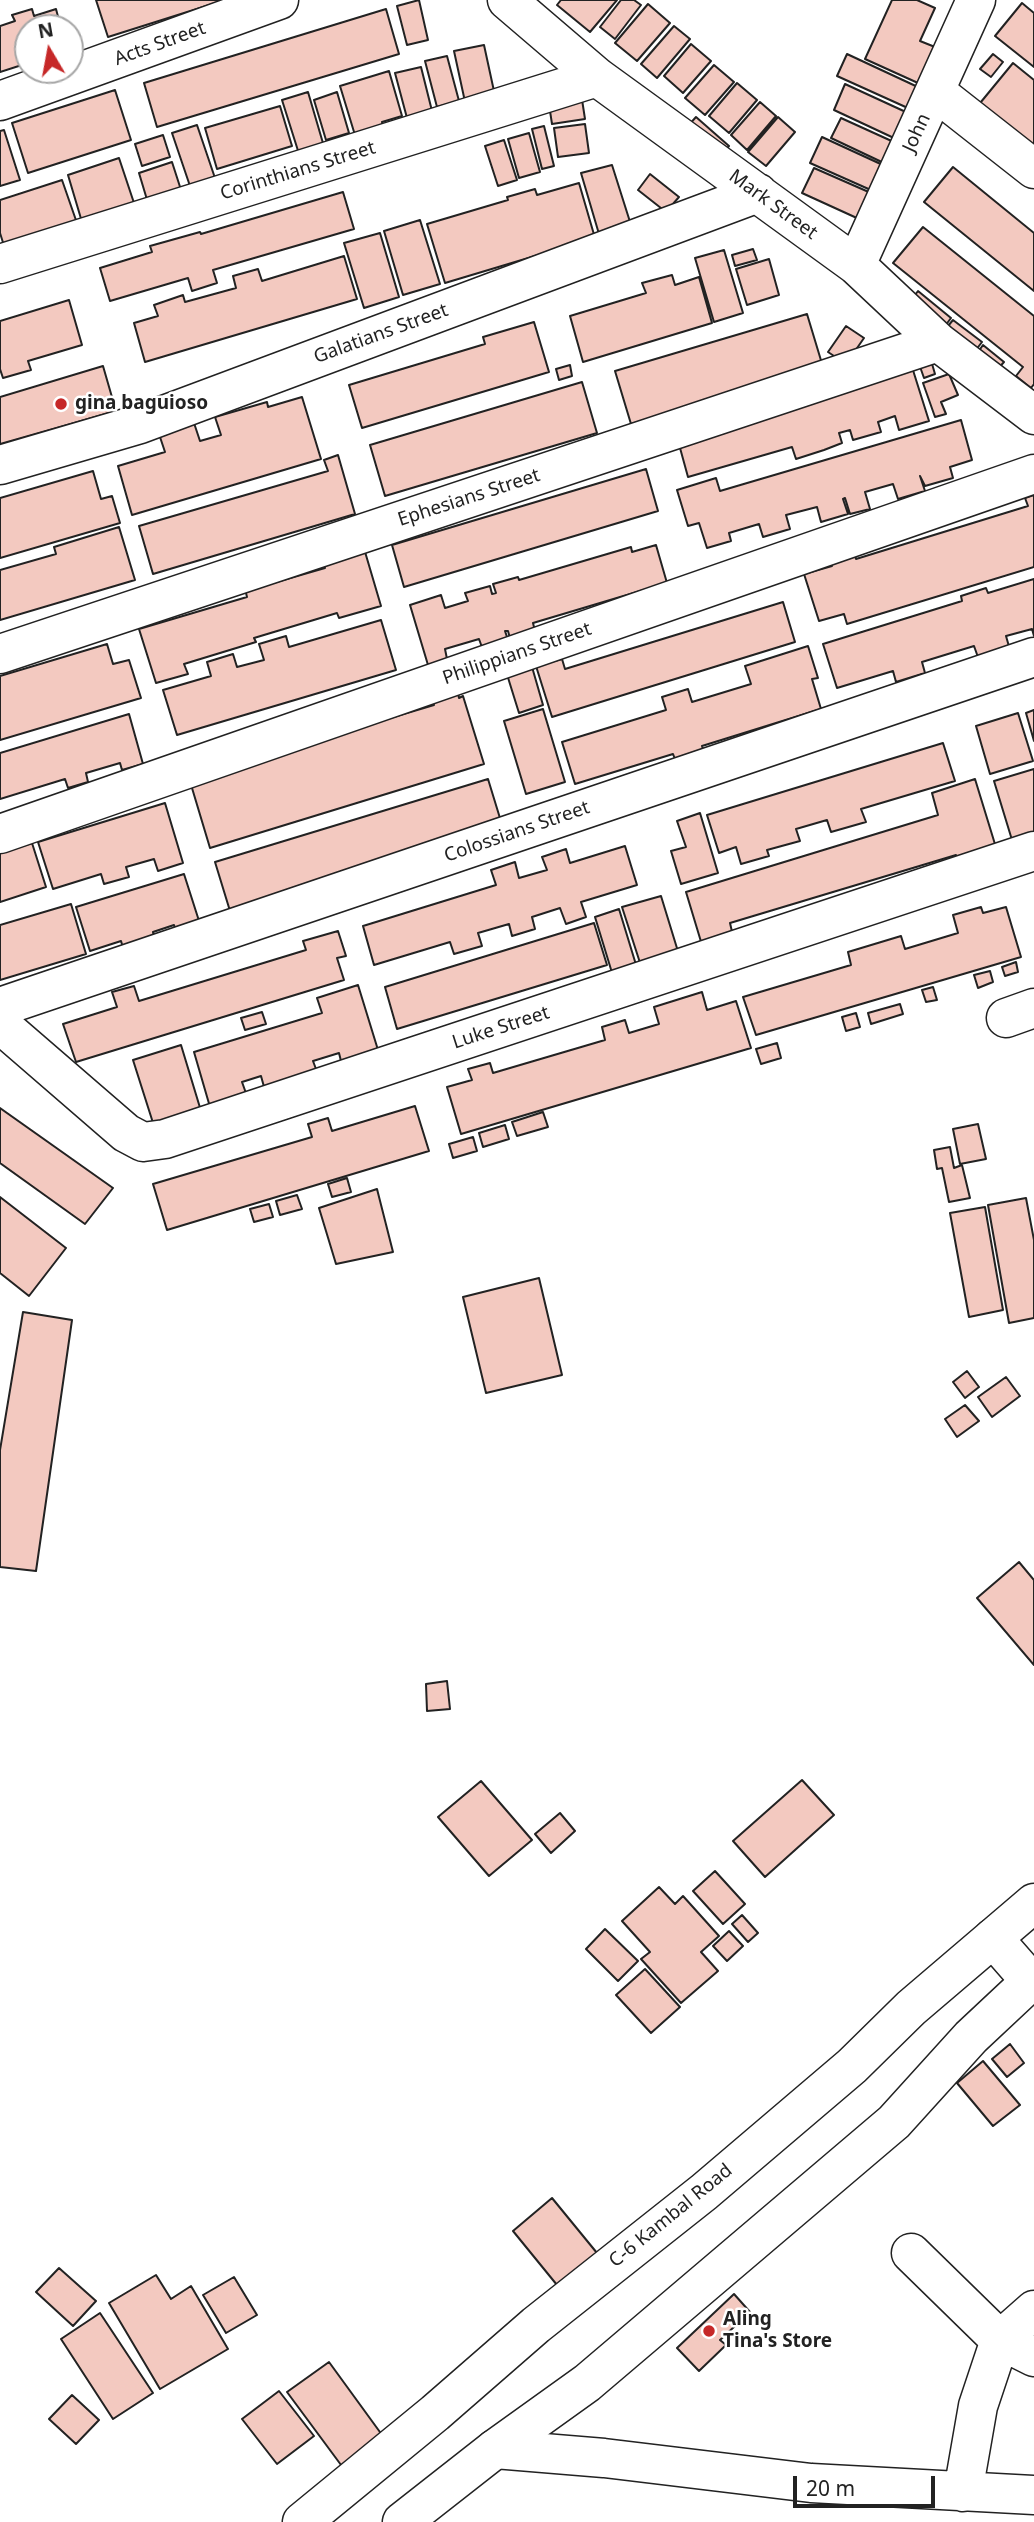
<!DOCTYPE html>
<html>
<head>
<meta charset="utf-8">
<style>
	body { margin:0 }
	#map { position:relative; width:1034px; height:2522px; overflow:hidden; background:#fff; font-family:"Noto Sans",sans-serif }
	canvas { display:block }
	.north { position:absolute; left:14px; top:14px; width:70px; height:70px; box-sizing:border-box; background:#fff; border:2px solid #a7a7a7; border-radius:50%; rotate:350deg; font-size:19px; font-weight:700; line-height:28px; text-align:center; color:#222 }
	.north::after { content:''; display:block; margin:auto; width:24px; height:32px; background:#c62828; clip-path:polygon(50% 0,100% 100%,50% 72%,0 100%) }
	.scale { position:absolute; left:793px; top:2476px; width:142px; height:32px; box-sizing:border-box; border:4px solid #222; border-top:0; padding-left:9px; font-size:21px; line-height:24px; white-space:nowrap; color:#222; -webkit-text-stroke:5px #fff; paint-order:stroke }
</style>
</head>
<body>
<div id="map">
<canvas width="1034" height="2522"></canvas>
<div class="north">N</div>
<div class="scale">20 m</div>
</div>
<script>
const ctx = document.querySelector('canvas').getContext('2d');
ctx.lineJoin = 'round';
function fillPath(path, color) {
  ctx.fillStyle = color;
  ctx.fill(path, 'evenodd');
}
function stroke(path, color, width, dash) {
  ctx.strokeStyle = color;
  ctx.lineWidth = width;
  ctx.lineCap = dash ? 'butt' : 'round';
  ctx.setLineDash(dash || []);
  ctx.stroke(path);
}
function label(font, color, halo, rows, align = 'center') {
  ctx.font = font + ' "Noto Sans",sans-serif';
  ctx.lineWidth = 5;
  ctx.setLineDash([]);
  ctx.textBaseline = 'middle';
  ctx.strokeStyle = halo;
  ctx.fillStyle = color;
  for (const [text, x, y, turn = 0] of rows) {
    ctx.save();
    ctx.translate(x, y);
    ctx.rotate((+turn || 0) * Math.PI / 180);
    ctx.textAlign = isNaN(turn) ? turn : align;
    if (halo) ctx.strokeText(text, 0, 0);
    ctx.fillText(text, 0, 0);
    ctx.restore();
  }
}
const building = new Path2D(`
	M96,0H225L108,37Z
	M419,0L428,40L407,45L397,6Z
	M561,0H617L590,32L557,5Z
	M621,0H634L641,5L615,39L600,27Z
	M892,0H917L935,8L920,41L935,47L918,83L865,59Z
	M1022,3L1034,13V67L995,36Z
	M648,4L670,23L637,61L615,43Z
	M32,9L34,16L56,9L61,28H28V70H31L27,71L25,64L0,72V26L15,21L12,15Z
	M386,9L399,54L157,127L144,83Z
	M674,26L690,39L657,78L641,64Z
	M691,44L711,61L683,93L664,76Z
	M484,45L497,105L467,111L454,51Z
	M847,54L920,88L910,109L837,76Z
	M993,54L1003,62L991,77L980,69Z
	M447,56L459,101L437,107L425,61Z
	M1013,63L1034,80V154L976,108Z
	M714,65L734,82L705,115L685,98Z
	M421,67L432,111L407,118L395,73Z
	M389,71L402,116L382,122L386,137L358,145L340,86Z
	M737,83L757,100L729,133L709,116Z
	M845,84L908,113L896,139L834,110Z
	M115,90L131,140L28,173L12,123Z
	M308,92L325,150L300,157L282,100Z
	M337,92L349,133L326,140L314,100Z
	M581,93L585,119L552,124L548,98Z
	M760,102L776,116L747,150L731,135Z
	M280,106L292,146L217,169L205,128Z
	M696,117L729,146L720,156L687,127Z
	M778,117L795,132L766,166L748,152Z
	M841,118L896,143L886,164L831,138Z
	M585,124L589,153L558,157L554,128Z
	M197,125L216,181L191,189L172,133Z
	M544,126L554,166L542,169L532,129Z
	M4,130L20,180L0,186V131Z
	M529,133L540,172L519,178L508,139Z
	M163,135L170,157L142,166L135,144Z
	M822,137L885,166L873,191L810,163Z
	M504,140L517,180L498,186L485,146Z
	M119,158L135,206L82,222L68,175Z
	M172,162L182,193L148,203L139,173Z
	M612,165L631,225L599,234L581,173Z
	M953,167L1034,233V291L924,202Z
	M814,168L871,193L859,219L802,193Z
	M650,174L679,197L666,212L638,190Z
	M62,180L78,226L5,249L0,233V200Z
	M579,183L595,238L445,283L427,224L508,200L507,197L535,189L537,195Z
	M343,192L354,229L213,270L217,283L192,291L188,278L110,301L100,268L152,252L150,246L200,232L201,234Z
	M420,220L440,284L403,295L384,231Z
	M923,227L1034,316V384L1031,388L1016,376L1023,367L893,263Z
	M380,233L399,297L364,308L344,243Z
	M753,249L757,260L735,266L732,255Z
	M724,250L743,313L714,322L695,258Z
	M344,256L357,299L145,362L134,323L158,316L154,305L183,295L185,302L236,288L233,276L258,269L262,281Z
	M769,259L779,295L747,305L736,269Z
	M672,275L675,285L699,277L712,323L583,362L570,316L646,293L642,283Z
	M918,291L951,318L942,330L909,303Z
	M69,300L82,345L28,361L31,370L3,378L0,369V321Z
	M807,314L823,367L631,424L615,371Z
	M953,320L982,342L972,355L943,332Z
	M534,322L549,372L362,428L349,385L485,344L483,337Z
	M846,326L864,338L846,364L828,352Z
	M983,345L1004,362L996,371L976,355Z
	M930,357L935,374L924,378L918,361Z
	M570,365L572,376L559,380L556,369Z
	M103,366L116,411L0,444V397Z
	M912,367L929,421L899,430L895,416L878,422L881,432L853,440L850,430L839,433L842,443L824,450L796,459L792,447L688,477L677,437Z
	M949,374L958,395L941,402L946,414L935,417L923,383Z
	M582,382L597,433L385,496L370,445Z
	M302,397L321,459L132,515L118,466L165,452L159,434L194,423L200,441L221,435L215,417L267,402L268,407Z
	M961,420L972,460L950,467L953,478L925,486L920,476L925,491L898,499L893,484L865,492L870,509L850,514L845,498L843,499L848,514L821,522L817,507L786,515L790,529L763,537L759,524L729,533L731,541L707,548L699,523L688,526L677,490L716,478L720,491Z
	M338,455L355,514L153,574L139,526L328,471L324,460Z
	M646,469L658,511L404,587L392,545Z
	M93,471L101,499L112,496L120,523L0,558V498Z
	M1034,495V567L847,624L844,614L819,621L804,574L832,566L829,557L853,550L856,559L1028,506L1025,498Z
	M119,527L135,580L0,620V570L56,554L54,547Z
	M363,545L381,606L339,618L337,613L254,638L256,642L184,664L188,674L156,683L139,629L247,597L244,585L273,583L325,568L322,557Z
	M656,545L667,583L533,623L536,635L511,642L508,631H505L509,643L483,650L479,639L445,649L447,659L428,665L410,605L441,595L445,608L468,601L465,593L490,586L492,594L496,593L493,584L518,577L519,580L631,547L632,552Z
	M1034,579V636L1032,629L1006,636L1010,650L979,660L974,646L922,662L925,673L896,682L893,671L837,688L823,644L962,601L961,596L986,588L988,593Z
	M783,602L795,642L552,717L536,666L562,659L565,669Z
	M381,620L396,670L177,735L163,690L211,676L207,662L233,654L237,667L264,660L259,644L286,636L289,647Z
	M107,644L113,664L129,660L141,698L0,740V676Z
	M808,646L818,678L812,679L821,709L702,746L705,755L677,764L673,754L575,784L562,742L666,710L662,697L688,689L692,702L751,684L745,666Z
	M530,660L543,705L519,713L505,668Z
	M457,688L459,698L463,696L484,764L210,848L189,778L434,705L430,696Z
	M543,709L565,782L526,794L504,721Z
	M1034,710V741L1026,713Z
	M1018,713L1033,761L990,774L976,726Z
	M129,714L143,764L122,770L120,763L86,773L88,782L68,788L65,779L0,799V753Z
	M943,743L955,781L861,809L866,822L831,832L827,820L796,829L800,841L767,850L769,856L741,864L736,847L719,853L707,815Z
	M1034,769V833L1012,840L994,781Z
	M488,779L503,828L230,911L215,862Z
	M975,779L998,854L960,867L956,855L730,923L733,936L702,945L686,892L938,815L932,793Z
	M165,803L183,863L158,871L154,859L126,867L129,877L104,884L101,874L53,889L38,842Z
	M700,813L718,873L681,884L671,851L686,847L677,821Z
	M32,843L46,887L0,902V853Z
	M625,846L637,885L581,902L586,917L566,924L560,908L532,917L535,929L512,936L509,924L478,933L482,946L454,954L450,942L374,965L363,926L496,885L491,870L515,862L519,878L547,870L542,857L566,849L570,863Z
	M184,874L200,924L176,931L174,925L153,932L155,941L124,951L121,941L90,951L76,907Z
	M661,896L680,958L642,969L622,907Z
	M71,904L86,954L0,980V925Z
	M981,907L983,913L1006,907L1021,957L756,1035L743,997L851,965L848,952L901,936L905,949L958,933L953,915Z
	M619,909L637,968L613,976L595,917Z
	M594,923L607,965L397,1029L385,987Z
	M338,931L346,956L337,958L344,980L76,1062L63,1024L117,1007L112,992L134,986L139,1001L306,950L303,941Z
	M1016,962L1018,972L1005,976L1002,967Z
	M990,971L993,982L978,988L974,975Z
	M358,985L378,1050L341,1061L339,1053L313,1061L319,1077L266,1094L261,1076L242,1082L247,1096L210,1107L194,1052L322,1013L317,998Z
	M933,987L937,1000L926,1002L922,990Z
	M702,992L707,1010L736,1001L751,1048L461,1134L447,1087L472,1080L468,1069L490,1063L493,1073L605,1040L602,1027L625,1020L629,1033L659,1024L654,1007Z
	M900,1004L903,1014L871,1024L868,1013Z
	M262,1012L266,1024L245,1030L241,1018Z
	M856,1013L860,1027L846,1031L842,1017Z
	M777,1043L781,1058L761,1064L756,1049Z
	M181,1045L201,1111L154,1126L133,1060Z
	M415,1106L429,1151L167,1230L153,1184L312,1137L308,1124L328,1118L332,1131Z
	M0,1108L113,1188L85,1224L0,1163Z
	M543,1112L548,1127L517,1136L512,1122Z
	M978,1124L986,1159L960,1164L953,1129Z
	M505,1125L509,1139L483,1147L479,1133Z
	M473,1137L477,1151L453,1158L449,1144Z
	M950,1147L954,1168L962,1165L970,1198L949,1202L942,1168L937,1169L934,1150Z
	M347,1178L351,1192L332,1197L328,1184Z
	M377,1189L393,1252L336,1264L319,1208Z
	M297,1195L302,1209L280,1215L276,1201Z
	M0,1197L66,1248L29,1296L0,1273Z
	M1026,1198L1034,1240V1318L1009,1323L988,1205Z
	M269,1204L273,1217L254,1222L250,1209Z
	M985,1207L1003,1310L969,1317L950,1213Z
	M539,1278L562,1375L486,1393L463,1297Z
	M23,1312L72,1320L36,1571L0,1567V1450Z
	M967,1371L979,1387L965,1398L953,1382Z
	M1006,1377L1020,1396L992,1417L978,1397Z
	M965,1405L979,1421L957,1437L945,1419Z
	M1019,1562L1034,1580V1665L977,1598Z
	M447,1681L450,1709L427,1711L426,1684Z
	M802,1780L834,1815L765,1877L733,1841Z
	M481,1781L532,1840L489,1876L438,1817Z
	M560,1813L575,1831L551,1853L535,1834Z
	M715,1871L745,1904L723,1924L693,1891Z
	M659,1887L675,1904L683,1896L719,1936L701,1952L718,1971L681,2003L641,1959L650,1952L622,1921Z
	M742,1915L758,1933L748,1942L732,1924Z
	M605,1929L638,1961L618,1981L586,1949Z
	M729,1931L743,1946L727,1961L713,1946Z
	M645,1969L680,2007L651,2033L616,1995Z
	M1010,2044L1024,2063L1007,2077L992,2059Z
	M983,2061L1020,2105L993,2126L957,2083Z
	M552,2198L597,2253L557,2285L513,2231Z
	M59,2268L96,2301L73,2326L36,2292Z
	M156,2275L171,2299L191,2286L228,2349L160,2389L109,2303Z
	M234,2277L257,2315L226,2333L203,2295Z
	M734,2294L750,2312L720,2340L726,2345L699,2371L677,2348Z
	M100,2313L153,2393L113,2419L61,2339Z
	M329,2362L385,2439L344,2469L287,2392Z
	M279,2391L314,2436L277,2464L242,2419Z
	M72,2395L99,2420L76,2444L49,2419Z`);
fillPath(building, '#f3c9c0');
stroke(building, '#222', 2);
const minor = new Path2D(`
	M507,0L597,77L856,265L938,342L1034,415
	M936,92L1034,169
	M0,101L279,0
	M0,264L597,77
	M856,265L976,0
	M0,465L140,424L758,193
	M0,654L938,342
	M0,834L1034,474
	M0,1007L1034,657
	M1006,1018L1034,1008
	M0,1024L126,1133L143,1142L165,1139L1034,851
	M993,1938L1034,1985
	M911,2253L1000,2340L978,2406L963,2492
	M1034,2310L1000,2340L1034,2357
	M495,2449L604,2458L811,2483L1034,2495`);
const secondary = new Path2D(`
	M302,2522L435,2413L536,2325L704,2192L852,2066L911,2008L1034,1903
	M402,2522L495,2449L587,2383L894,2122L971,2037L1034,1978`);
stroke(minor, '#222', 41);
stroke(secondary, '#222', 41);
stroke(minor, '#fff', 38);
stroke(secondary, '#fff', 38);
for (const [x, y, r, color] of [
	[61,404,7,"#c62828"],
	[709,2331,7,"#c62828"]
]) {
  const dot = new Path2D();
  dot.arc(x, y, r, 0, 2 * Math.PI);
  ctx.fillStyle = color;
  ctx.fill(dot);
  stroke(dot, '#fff', 2.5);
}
label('19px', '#222', '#fff', [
	["Acts Street",160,44,-20],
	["John",917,133,-65],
	["Corinthians Street",298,171,-17],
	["Mark Street",773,205,36],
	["Galatians Street",381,334,-20],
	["Ephesians Street",469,498,-18],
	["Philippians Street",517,654,-19],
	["Colossians Street",517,832,-19],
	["Luke Street",501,1028,-18],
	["C-6 Kambal Road",671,2216,-39]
]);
label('bold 19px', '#222', '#fff', [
	["gina baguioso",75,404],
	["Aling",723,2320],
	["Tina's Store",723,2342]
], 'left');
</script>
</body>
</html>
